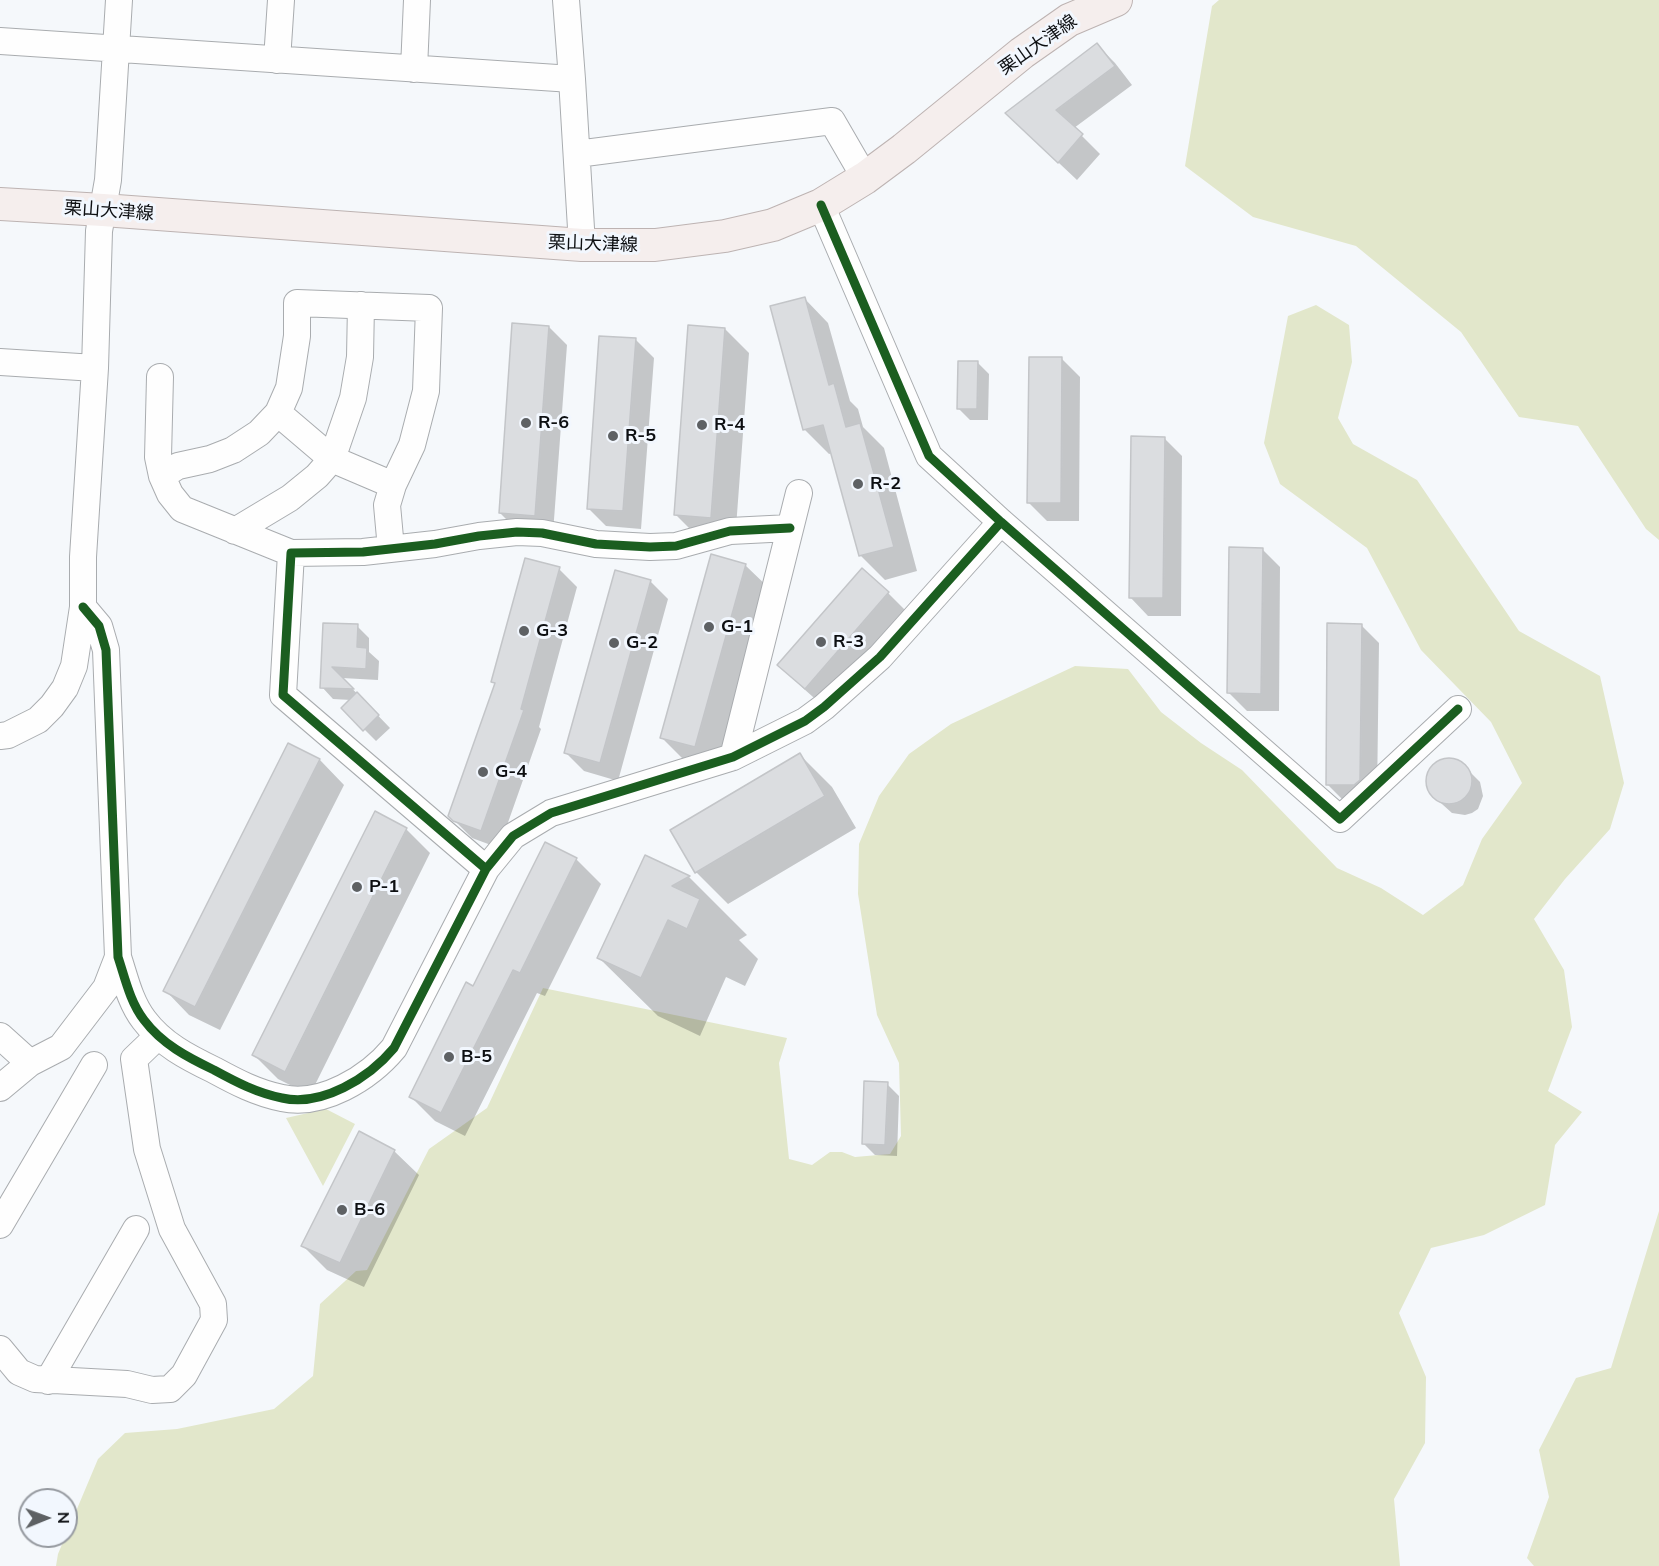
<!DOCTYPE html>
<html>
<head>
<meta charset="utf-8">
<style>
	body { margin:0 }
	#map { position:relative; width:1659px; height:1566px; overflow:hidden; background:#f5f8fb; font-family:Mulish,sans-serif }
	canvas { display:block }
	.north { position:absolute; left:18px; top:1488px; width:60px; height:60px; box-sizing:border-box; background:#f2f7fe; border:2px solid #969aa0; border-radius:50%; rotate:89deg; font-size:16px; font-weight:700; line-height:24px; text-align:center; color:#0d0f12 }
	.north::after { content:''; display:block; margin:auto; width:21px; height:27px; background:#5e6164; clip-path:polygon(50% 0,100% 100%,50% 72%,0 100%) }
</style>
</head>
<body>
<div id="map">
<canvas width="1659" height="1566"></canvas>
<div class="north">N</div>
</div>
<script>
const ctx = document.querySelector('canvas').getContext('2d');
ctx.lineJoin = 'round';
function fillPath(path, color) {
  ctx.fillStyle = color;
  ctx.fill(path, 'evenodd');
}
function stroke(path, color, width, dash) {
  ctx.strokeStyle = color;
  ctx.lineWidth = width;
  ctx.lineCap = dash ? 'butt' : 'round';
  ctx.setLineDash(dash || []);
  ctx.stroke(path);
}
function label(font, color, halo, rows, align = 'center') {
  ctx.font = font + ' Mulish,"Noto Sans JP",sans-serif';
  ctx.lineWidth = 6;
  ctx.setLineDash([]);
  ctx.textBaseline = 'middle';
  ctx.strokeStyle = halo;
  ctx.fillStyle = color;
  for (const [text, x, y, turn = 0] of rows) {
    ctx.save();
    ctx.translate(x, y);
    ctx.rotate((+turn || 0) * Math.PI / 180);
    ctx.textAlign = isNaN(turn) ? turn : align;
    if (halo) ctx.strokeText(text, 0, 0);
    ctx.fillText(text, 0, 0);
    ctx.restore();
  }
}
fillPath(new Path2D(`
	M1219,0H1659V540L1646,529L1578,426L1519,417L1461,332L1356,246L1253,217L1185,166L1212,6Z
	M1316,305L1349,325L1352,362L1338,418L1353,444L1417,480L1519,631L1600,676L1624,783L1610,829L1565,879L1534,919L1564,970L1572,1027L1548,1091L1582,1112L1555,1145L1545,1205L1484,1235L1431,1248L1399,1313L1426,1377L1425,1443L1394,1499L1400,1566H56L58,1554L98,1459L125,1433L177,1429L274,1409L313,1376L320,1304L356,1271L367,1270L429,1149L487,1108L543,988L787,1038L779,1063L789,1159L812,1165L830,1152H842L855,1157L890,1154L901,1136L899,1063L877,1015L858,894L859,844L879,796L909,754L951,724L1075,666L1128,669L1161,712L1201,743L1242,770L1337,868L1381,888L1423,915L1463,885L1482,839L1522,783L1491,722L1421,650L1367,548L1280,484L1264,443L1288,316Z
	M326,1109L355,1124L323,1186L286,1118Z
	M1659,1211V1566H1534L1527,1558L1549,1497L1539,1450L1576,1378L1611,1368Z`), '#e2e7cb');
fillPath(new Path2D(`
	M1097,45L1115,63L1132,85L1074,128L1100,154L1077,180L1025,131Z
	M804,298L828,323L850,401L858,409L863,427L884,448L917,571L885,580L860,555L833,453L829,454L805,430Z
	M549,327L567,345L553,533L518,531L500,513Z
	M725,329L749,353L735,541L700,539L676,515Z
	M636,340L654,358L641,529L606,526L588,508Z
	M1062,359L1080,377L1079,521H1047L1028,502Z
	M977,362L989,374L988,420H970L958,408Z
	M1164,438L1182,456L1181,616H1148L1130,597Z
	M1262,549L1280,567L1279,711H1247L1229,693Z
	M745,565L770,589L719,771L685,761L661,737Z
	M559,569L577,587L539,727L541,729L499,848L472,838L450,816L496,685L492,681Z
	M650,581L668,599L618,781L584,771L566,753Z
	M888,593L912,617L830,712L804,689L780,665Z
	M324,624L357,626L369,638V652L379,661L378,680L342,678L390,728L376,741L343,708L351,700L333,699L322,687Z
	M1361,625L1379,643L1377,798L1345,802L1327,784Z
	M289,745L320,760L344,785L220,1030L189,1015L165,990Z
	M800,755L832,787L856,828L728,904L696,872Z
	M1449,759L1456,760L1462,764L1480,782L1483,796L1478,809L1472,813L1465,815L1452,813L1433,796L1427,783V776L1430,769L1442,760Z
	M406,829L430,853L310,1095L278,1079L254,1055Z
	M546,844L576,859L601,884L545,996L537,993L465,1136L435,1121L411,1097L474,988Z
	M646,857L689,877L747,935L739,940L758,959L745,986L726,977L700,1036L658,1016L599,958Z
	M887,1084L899,1096L897,1156L875,1155L863,1143Z
	M394,1151L419,1175L364,1287L327,1270L302,1245Z`), '#0003');
const building = new Path2D(`
	M1097,43L1115,66L1056,110L1083,134L1058,163L1005,113Z
	M805,297L829,385L834,383L846,427L860,423L894,547L859,556L823,425L803,430L770,306Z
	M512,323L549,326L535,516L499,513Z
	M688,325L725,328L711,518L674,515Z
	M599,336L636,338L623,511L587,509Z
	M1029,357H1062L1061,503H1027Z
	M958,361H978L977,409H957Z
	M1131,436L1165,437L1163,598H1129Z
	M1229,547L1263,548L1261,694L1227,693Z
	M711,554L746,564L695,747L660,738Z
	M525,558L560,567L521,709L524,710L481,831L453,821L448,816L495,683L491,682Z
	M862,568L889,592L805,689L777,665Z
	M615,570L651,580L600,763L564,753Z
	M323,623L358,624L357,647L367,648L366,669L332,667L354,689L320,688Z
	M1327,623L1362,624L1360,780L1354,785H1326Z
	M357,692L379,715L363,731L341,708Z
	M288,743L320,759L195,1007L163,991Z
	M800,753L825,796L695,873L670,830Z
	M1426 781a23 23 0 1 1 46 0a23 23 0 1 1-46 0Z
	M375,811L407,828L285,1072L252,1055Z
	M545,842L577,858L520,973L513,970L441,1113L409,1097L466,982L473,986Z
	M645,855L690,876L672,886L700,899L687,929L668,920L641,978L597,958Z
	M864,1081L888,1082L885,1145L862,1144Z
	M359,1131L395,1150L340,1263L301,1246Z`);
fillPath(building, '#dbdde0');
stroke(building, '#c3c5c8', 1.5);
const minor = new Path2D(`
	M566,0L572,79
	M0,41L572,79L582,245
	M277,60L281,0
	M414,69L417,0
	M577,154L832,121L865,178
	M821,205L929,456L1001,522L1340,819L1458,709
	M0,362L95,368
	M160,377L158,457L162,476L170,494L182,509L291,553
	M278,413L332,459L393,485
	M162,476L178,466L210,459L233,450L259,433L278,413L289,388L297,336V303L429,308L426,391L412,445L393,485L387,505L391,549
	M235,531L290,498L317,476L332,459L353,398L360,357L361,305
	M83,607L99,626L106,650L118,957C125,978 130,1002 144,1020C162,1044 187,1057 214,1070C236,1082 257,1093 282,1098C322,1107 369,1078 394,1048L486,869L513,836L551,813L733,757L805,721L824,707L880,657L1001,522
	M0,736L8,735L38,720L52,706L65,688L74,666L83,607V557L95,368L99,231L108,180L119,0
	M733,757L799,493
	M486,869L283,695L291,553L363,552L435,544L479,536L517,532L542,533L596,544L650,547L676,546L730,531L790,528
	M0,1036L30,1063
	M0,1088L30,1063L61,1047L106,988L118,957
	M0,1225L94,1065
	M0,1349L19,1372L35,1379L127,1384L152,1390L170,1389L184,1375L214,1320L213,1304L172,1229L147,1149L134,1059L158,1036
	M48,1381L136,1229`);
const major = new Path2D(`
	M0,204L103,210L582,245H655L725,236L773,225L821,205L865,178L904,149L1022,53L1069,20L1116,0`);
stroke(minor, '#a9acaf', 28);
stroke(major, '#bdb3b2', 34);
stroke(minor, '#fefefe', 26);
stroke(major, '#f5eeed', 32);
stroke(new Path2D(`
	M821,205L929,456L1001,522L1340,819L1458,709
	M83,607L99,626L106,650L118,957C125,978 130,1002 144,1020C162,1044 187,1057 214,1070C236,1082 257,1093 282,1098C322,1107 369,1078 394,1048L486,869L513,836L551,813L733,757L805,721L824,707L880,657L1001,522
	M486,869L283,695L291,553L363,552L435,544L479,536L517,532L542,533L596,544L650,547L676,546L730,531L790,528`), '#1b5e20', 9);
for (const [x, y, r, color] of [
	[526,423,6,"#5e6164"],
	[702,425,6,"#5e6164"],
	[613,436,6,"#5e6164"],
	[858,484,6,"#5e6164"],
	[709,627,6,"#5e6164"],
	[524,631,6,"#5e6164"],
	[821,642,6,"#5e6164"],
	[614,643,6,"#5e6164"],
	[483,772,6,"#5e6164"],
	[357,887,6,"#5e6164"],
	[449,1057,6,"#5e6164"],
	[342,1210,6,"#5e6164"]
]) {
  const dot = new Path2D();
  dot.arc(x, y, r, 0, 2 * Math.PI);
  ctx.fillStyle = color;
  ctx.fill(dot);
  stroke(dot, '#f2f7fe', 2);
}
label('18px', '#0d0f12', '#f2f7fe', [
	["栗山大津線",1038,45,-35],
	["栗山大津線",109,211,4],
	["栗山大津線",593,244,2]
]);
label('bold 18px', '#0d0f12', '#f2f7fe', [
	["R-6",538,423],
	["R-4",714,425],
	["R-5",625,436],
	["R-2",870,484],
	["G-1",721,627],
	["G-3",536,631],
	["R-3",833,642],
	["G-2",626,643],
	["G-4",495,772],
	["P-1",369,887],
	["B-5",461,1057],
	["B-6",354,1210]
], 'left');
</script>
</body>
</html>
